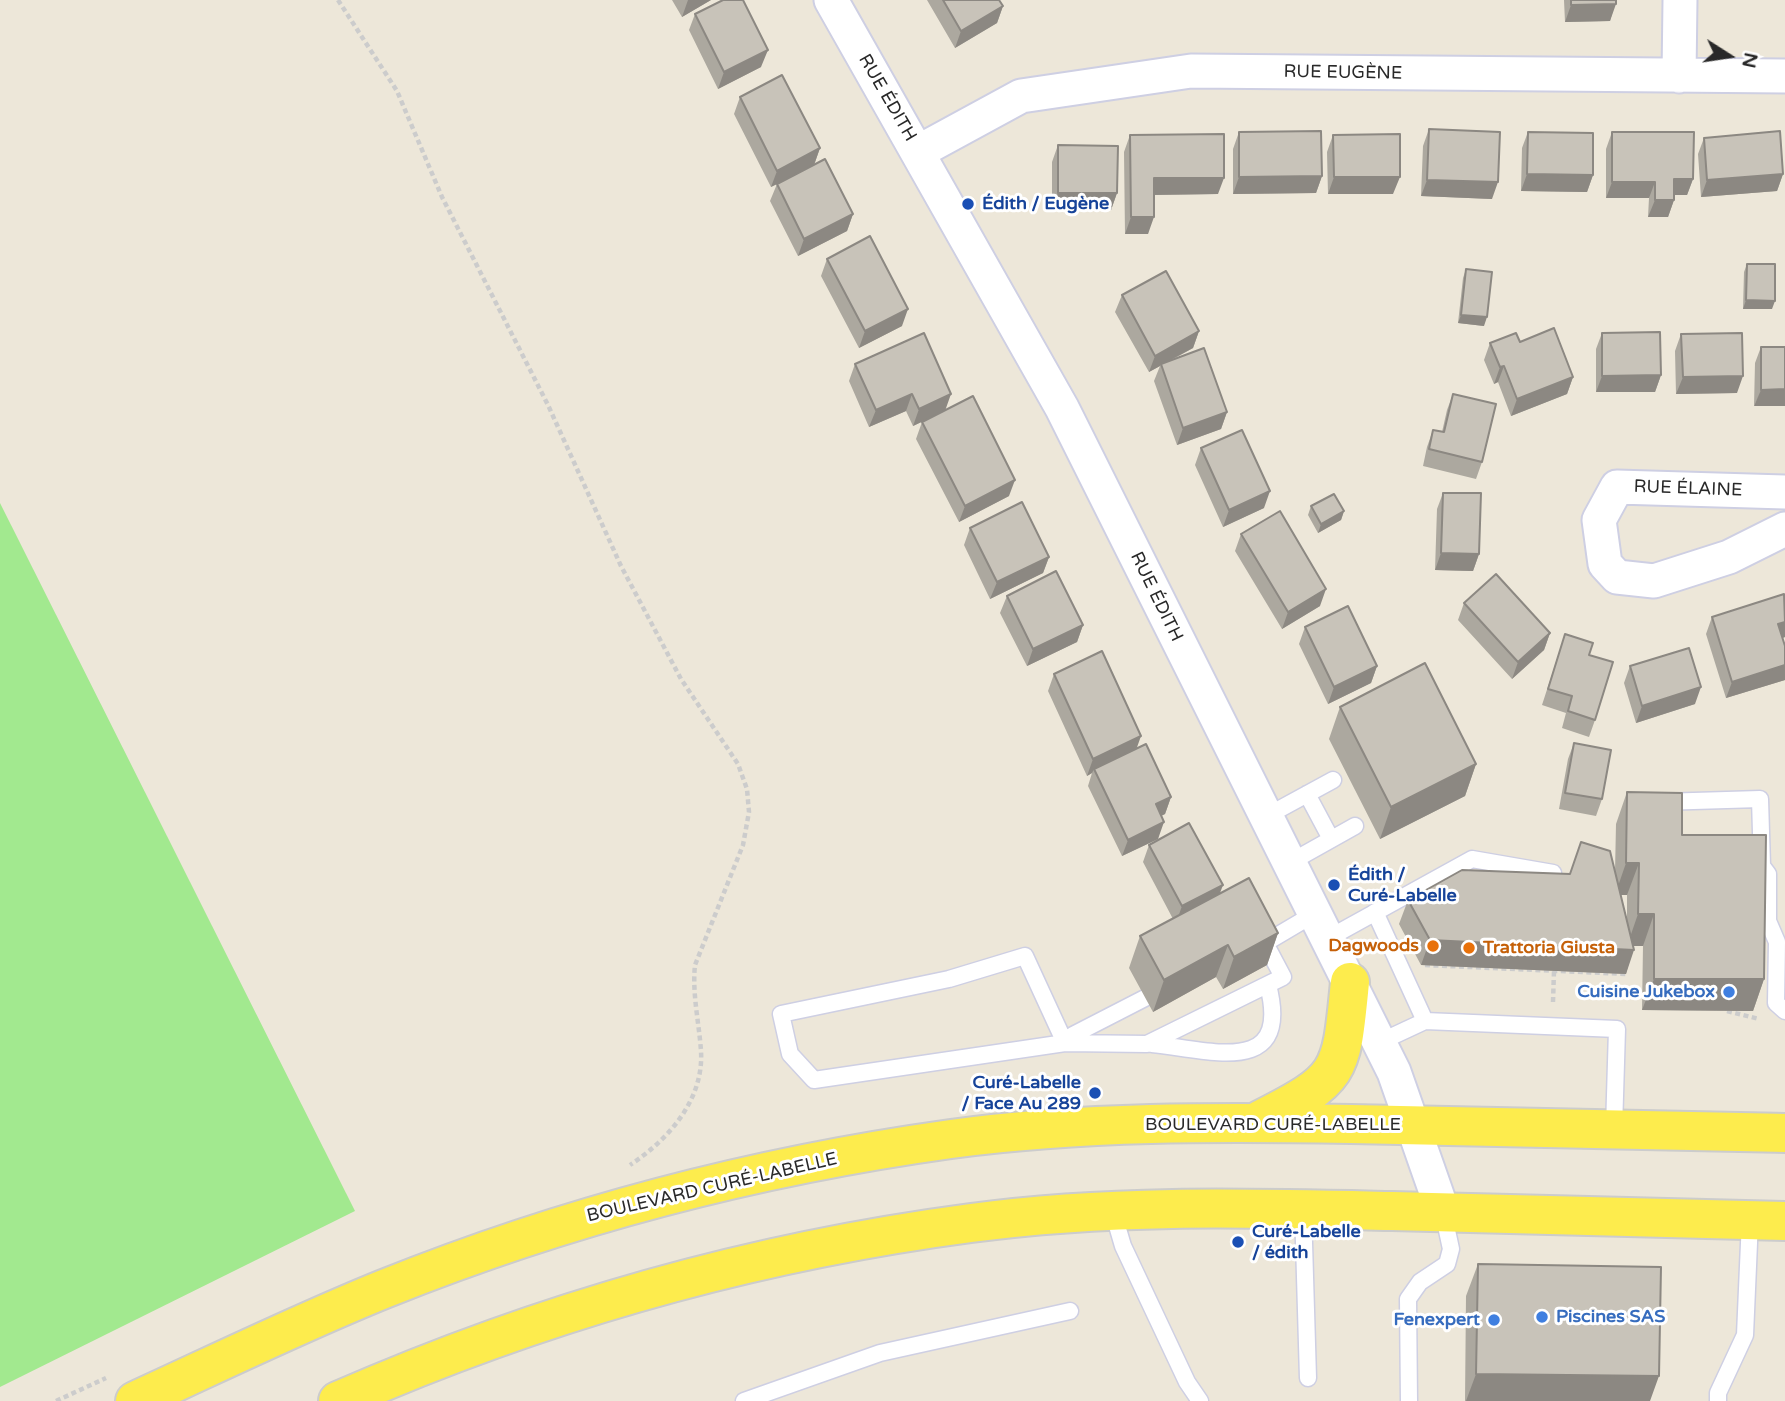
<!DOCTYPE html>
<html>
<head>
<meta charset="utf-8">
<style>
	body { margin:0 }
	#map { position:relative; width:1785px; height:1401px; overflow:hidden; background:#ede7d9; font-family:"Varela Round",sans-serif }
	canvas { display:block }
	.north { position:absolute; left:1694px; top:21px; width:70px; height:70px; -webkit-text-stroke:5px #fff; paint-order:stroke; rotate:102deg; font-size:19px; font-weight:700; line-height:28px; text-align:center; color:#292929 }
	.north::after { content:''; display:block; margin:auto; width:24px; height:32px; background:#292929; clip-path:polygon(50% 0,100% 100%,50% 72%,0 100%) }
</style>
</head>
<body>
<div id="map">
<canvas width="1785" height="1401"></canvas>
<div class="north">N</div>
</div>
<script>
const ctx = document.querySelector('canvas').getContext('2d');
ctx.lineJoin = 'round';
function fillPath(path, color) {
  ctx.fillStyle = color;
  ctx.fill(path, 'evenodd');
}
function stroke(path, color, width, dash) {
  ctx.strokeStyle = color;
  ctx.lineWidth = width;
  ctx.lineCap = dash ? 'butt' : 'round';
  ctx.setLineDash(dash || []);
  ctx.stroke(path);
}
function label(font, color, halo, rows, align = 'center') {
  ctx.font = font + ' "Varela Round",sans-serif';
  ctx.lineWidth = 6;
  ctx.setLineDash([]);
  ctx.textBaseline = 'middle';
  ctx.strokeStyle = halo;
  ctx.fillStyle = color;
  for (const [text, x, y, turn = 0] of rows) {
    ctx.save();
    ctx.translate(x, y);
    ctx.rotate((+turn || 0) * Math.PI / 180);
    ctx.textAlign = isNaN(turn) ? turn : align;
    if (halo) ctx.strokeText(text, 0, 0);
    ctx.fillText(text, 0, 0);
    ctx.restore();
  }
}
fillPath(new Path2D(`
	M0,503L355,1211L0,1387Z`), '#a2e98f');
const service = new Path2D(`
	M1307,794L1331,839
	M1660,802L1760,799L1762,866L1768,874V921L1777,942L1776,1003L1785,1011
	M1265,817L1333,780
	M1289,863L1355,826
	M1375,912L1425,1021
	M1327,939L1472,859L1553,873
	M1145,998L1073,1035L1065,1043L1025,956L949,979L781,1014L790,1054L814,1080L1065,1043L1147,1044L1283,977L1265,943L1314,914
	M1380,1042L1425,1021L1617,1029L1614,1129
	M1152,1044C1210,1050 1292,1078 1268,985
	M1303,1209L1308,1378
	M1113,1212L1123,1246L1187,1382L1200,1401
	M744,1401L880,1353L1070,1311
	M1409,1401L1408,1299L1420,1282L1447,1264L1451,1249L1443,1212
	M1718,1401V1393L1745,1335L1750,1220`);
const minor = new Path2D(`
	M831,0L1062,408L1394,1072L1443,1212
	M1679,76L1680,0
	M918,152L1021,96L1191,71L1785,76
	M1785,492L1617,487L1599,520L1605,564L1617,577L1654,581L1729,557L1785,529`);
const primary = new Path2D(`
	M1260,1120C1343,1078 1341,1073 1350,982
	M135,1401C218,1363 300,1323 384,1289C566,1216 757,1166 951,1139C1083,1121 1218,1122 1351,1124C1495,1126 1640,1130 1785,1133
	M338,1401C541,1312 751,1252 971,1223C1110,1204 1252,1208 1392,1211C1523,1214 1654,1218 1785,1221`);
stroke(service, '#cecfe3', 19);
stroke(minor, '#cecfe3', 37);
stroke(primary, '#ccc', 42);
stroke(new Path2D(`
	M338,0L397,91L442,197L548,405L621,566L681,679L738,764L747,789L749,812L743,845L695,965C692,994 699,1022 701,1051C704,1100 668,1140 630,1165
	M1425,965L1626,974
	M1553,1002L1554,971
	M1727,1011L1759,1019
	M56,1401L106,1378`), '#ccc', 4.5, [5, 3.5]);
stroke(service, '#fff', 16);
stroke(minor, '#fff', 33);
stroke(primary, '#fdec4d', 38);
fillPath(new Path2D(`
	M672,0H711L682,17Z
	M927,0H999L1003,6L997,23L955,48Z
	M1564,0H1616L1610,21L1565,22Z
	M695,14L761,67L718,89L689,30Z
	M740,97L820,148L814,165L853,214L847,231L798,256L770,201L777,184L771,187L734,114Z
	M1429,129L1492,199L1421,196L1423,146Z
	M1239,132L1322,176L1316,193L1233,194V149Z
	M1528,132L1593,175L1587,192L1521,191L1522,148Z
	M1612,132L1693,179L1687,195H1674V200L1668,217H1648L1649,198H1606V149Z
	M1130,135L1218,194L1154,195L1148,234H1125L1124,152Z
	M1333,135L1393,194H1328L1327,152Z
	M1704,138L1783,174L1777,191L1701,197L1698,154Z
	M1058,145L1117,193L1111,210L1052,209V162Z
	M827,259L902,326L859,348L821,276Z
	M1747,264L1772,309H1743L1744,272Z
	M1466,269L1484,326L1458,323L1463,278Z
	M1122,295L1199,331L1193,348L1170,361L1227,412L1221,429L1177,445L1154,381L1160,366L1149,372L1115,312Z
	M1602,333L1661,375L1655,392H1596V349Z
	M1681,334L1737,393L1676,394L1675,351Z
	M1520,342L1573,377L1567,394L1511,416L1498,382L1494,384L1484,360L1490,343Z
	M1761,347H1785L1754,406L1755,363Z
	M855,364L946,410L1009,496L959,522L916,439L922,422L931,417L913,426L906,411L869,427L849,381Z
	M1453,394L1482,462L1476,479L1423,466L1427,447L1433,430L1442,432L1447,410Z
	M1201,448L1264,508L1223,527L1195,465Z
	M1443,493L1479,554L1473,571L1435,570L1437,509Z
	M1311,506L1344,511L1341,520L1318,533L1308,515Z
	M970,528L1049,557L1043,573L990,599L964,545Z
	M1241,534L1320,606L1282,629L1235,551Z
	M1007,596L1083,625L1077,642L1027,666L1000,613Z
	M1464,603L1550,633L1544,650L1512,679L1458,620Z
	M1712,617L1785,637L1783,638L1785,646V680L1726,698L1706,634Z
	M1305,627L1377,666L1371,683L1328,704L1299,644Z
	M1565,634L1589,655L1595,720L1589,737L1562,728L1566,713L1542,705Z
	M1630,666L1695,704L1636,723L1624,683Z
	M1054,674L1137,748L1171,797L1165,814L1161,816L1158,839L1122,856L1088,786L1092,773L1087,776L1048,691Z
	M1340,707L1476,764L1465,796L1380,839L1329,739Z
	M1574,743L1602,799L1596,816L1559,809L1568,759Z
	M1627,792L1682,835L1764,979L1753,1011L1642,1010L1643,946H1633L1626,974L1421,965L1399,924L1408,900L1570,874L1581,842L1615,872L1616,824ZM1621,895H1627V920Z
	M1149,845L1278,933L1267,965L1223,989L1216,977L1153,1012L1129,968L1140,936L1173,919L1143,862Z
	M1478,1264L1650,1401H1465L1466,1296Z`), '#aca89f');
fillPath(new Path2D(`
	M688,0H711L682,17Z
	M1616,4L1610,21L1565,22L1571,5Z
	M1003,6L997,23L955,48L961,31Z
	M768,50L761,67L718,89L724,72Z
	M820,148L814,165L771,187L777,171Z
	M1527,174L1593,175L1587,192L1521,191Z
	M1783,174L1777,191L1701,197L1707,180Z
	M1322,176L1316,193L1233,194L1239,177Z
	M1334,177H1400L1393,194H1328Z
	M1154,178H1224L1218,194L1148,195Z
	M1674,179H1693L1687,195H1668Z
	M1427,180L1498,182L1492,199L1421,196Z
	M1612,182H1655L1649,198H1606Z
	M1058,193H1117L1111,210L1052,209Z
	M1655,200H1674L1668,217H1648Z
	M853,214L847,231L798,256L804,239Z
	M1131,217H1154L1148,234H1125Z
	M1746,300L1775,301L1772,309H1743Z
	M908,309L902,326L859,348L865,331Z
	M1461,315L1487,317L1484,326L1458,323Z
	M1199,331L1193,348L1161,365V364L1160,366L1149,372L1155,356Z
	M1504,366L1498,382L1494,384L1500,367Z
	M1661,375L1655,392H1596L1602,376Z
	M1743,376L1737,393L1676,394L1683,377Z
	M1573,377L1567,394L1511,416L1517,399Z
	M1785,389V406H1754L1761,390Z
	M912,394L906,411L869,427L876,410Z
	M951,394L945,411L913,426L919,409Z
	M1227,412L1221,429L1177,445L1183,428Z
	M1015,480L1009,496L959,522L965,506Z
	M1270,491L1264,508L1223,527L1229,510Z
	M1344,511L1341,520L1318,533L1321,524Z
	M1441,553L1479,554L1473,571L1435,570Z
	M1049,557L1043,573L990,599L997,582Z
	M1326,589L1320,606L1282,629L1288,612Z
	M1785,622V637L1772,641L1778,624Z
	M1083,625L1077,642L1027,666L1033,649Z
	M1550,633L1544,650L1512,679L1518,662Z
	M1785,665V680L1726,698L1732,682Z
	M1377,666L1371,683L1328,704L1334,687Z
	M1701,687L1695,704L1636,723L1642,706Z
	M1141,736L1135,753L1094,769L1092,773L1087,776L1093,759Z
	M1476,764L1465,796L1380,839L1391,807Z
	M1171,797L1165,814L1150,821L1156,804Z
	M1164,822L1158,839L1122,856L1128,840Z
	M1626,863H1639L1627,895H1615Z
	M1223,885L1217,901L1176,923L1182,906Z
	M1638,914H1654L1643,946H1627Z
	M1278,933L1267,965L1223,989L1234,957Z
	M1430,940L1634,950L1626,974L1421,965Z
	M1228,945L1216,977L1153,1012L1164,980Z
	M1654,979H1764L1753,1011L1642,1010Z
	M1476,1374L1659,1376L1650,1401H1466Z`), '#8c8882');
const building = new Path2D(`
	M723,0H743L768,50L724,72L695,14Z
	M943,0H999L1003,6L961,31Z
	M1571,0H1616V4L1571,5Z
	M782,75L820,148L777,171L740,97Z
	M1429,129L1500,132L1498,182L1427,180Z
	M1321,131L1322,176L1239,177V132Z
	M1780,131L1783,174L1707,180L1704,138Z
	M1528,132L1593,133V175L1527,174Z
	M1612,132H1694L1693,179H1674V200H1655V182H1612Z
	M1224,134V178H1154V217H1131L1130,135Z
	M1400,134V177H1334L1333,135Z
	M1058,145L1118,146L1117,193H1058Z
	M825,159L853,214L804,239L777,184Z
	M870,236L908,309L865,331L827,259Z
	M1747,264H1775V301L1746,300Z
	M1466,269L1492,272L1487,317L1461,315Z
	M1166,271L1199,331L1155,356L1122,295Z
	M1554,328L1573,377L1517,399L1504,366L1500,367L1490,343L1516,333L1520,342Z
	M1660,332L1661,375L1602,376V333Z
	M924,333L951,394L919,409L912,394L876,410L855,364Z
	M1742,333L1743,376L1683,377L1681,334Z
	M1761,347H1785V389L1761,390Z
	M1204,348L1227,412L1183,428L1161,364Z
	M1453,394L1496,404L1482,462L1429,449L1433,430L1444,432Z
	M973,396L1015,480L965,506L922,422Z
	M1242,430L1270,491L1229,510L1201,448Z
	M1443,493H1481L1479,554L1441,553Z
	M1334,494L1344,511L1321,524L1311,506Z
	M1022,502L1049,557L997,582L970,528Z
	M1280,511L1326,589L1288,612L1241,534Z
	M1056,571L1083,625L1033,649L1007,596Z
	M1496,574L1550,633L1518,662L1464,603Z
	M1784,594L1785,622L1778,624L1785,646V665L1732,682L1712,617Z
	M1348,606L1377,666L1334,687L1305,627Z
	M1565,634L1593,643L1589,655L1613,662L1595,720L1568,711L1572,696L1548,689Z
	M1689,648L1701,687L1642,706L1630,666Z
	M1102,651L1141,736L1093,759L1054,674Z
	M1425,663L1476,764L1391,807L1340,707Z
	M1574,743L1611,750L1602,799L1565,793Z
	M1146,744L1171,797L1156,804L1164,822L1128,840L1094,769Z
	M1627,792L1682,793V835H1766L1764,979H1654V914H1638L1639,863H1626Z
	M1189,823L1223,885L1182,906L1149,845Z
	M1581,842L1610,851L1634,950L1430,940L1408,900L1462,870L1570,874Z
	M1249,878L1278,933L1234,957L1228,945L1164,980L1140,936Z
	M1478,1264L1661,1267L1659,1376L1476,1374Z`);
fillPath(building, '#c8c3b9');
stroke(building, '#8c8882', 2);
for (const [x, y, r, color] of [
	[968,204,7,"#1a4fb4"],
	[1334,885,7,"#1a4fb4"],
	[1433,946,7,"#e8710a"],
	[1469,948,7,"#e8710a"],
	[1729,992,7,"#3f7fe0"],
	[1095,1093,7,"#1a4fb4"],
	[1238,1242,7,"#1a4fb4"],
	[1542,1317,7,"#3f7fe0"],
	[1494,1320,7,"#3f7fe0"]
]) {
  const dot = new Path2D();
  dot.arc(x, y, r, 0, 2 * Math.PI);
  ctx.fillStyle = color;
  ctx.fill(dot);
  stroke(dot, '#fff', 2.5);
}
label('18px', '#292929', '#fff', [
	["RUE EUGÈNE",1343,73,1],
	["RUE ÉDITH",887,98,60],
	["RUE ÉLAINE",1688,489,2],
	["RUE ÉDITH",1156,597,64],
	["BOULEVARD CURÉ-LABELLE",1273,1125],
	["BOULEVARD CURÉ-LABELLE",712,1188,-13]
]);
label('bold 18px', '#164399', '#fff', [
	["Édith / Eugène",982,204],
	["Édith /",1348,875],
	["Curé-Labelle",1348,896],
	["Curé-Labelle",1081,1083,"right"],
	["/ Face Au 289",1081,1104,"right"],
	["Curé-Labelle",1252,1232],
	["/ édith",1252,1253]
], 'left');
label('bold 18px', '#c56008', '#fff', [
	["Dagwoods",1419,946],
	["Trattoria Giusta",1483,948,"left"]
], 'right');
label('bold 18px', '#366cbe', '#fff', [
	["Cuisine Jukebox",1715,992],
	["Piscines SAS",1556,1317,"left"],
	["Fenexpert",1480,1320]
], 'right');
</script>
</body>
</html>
